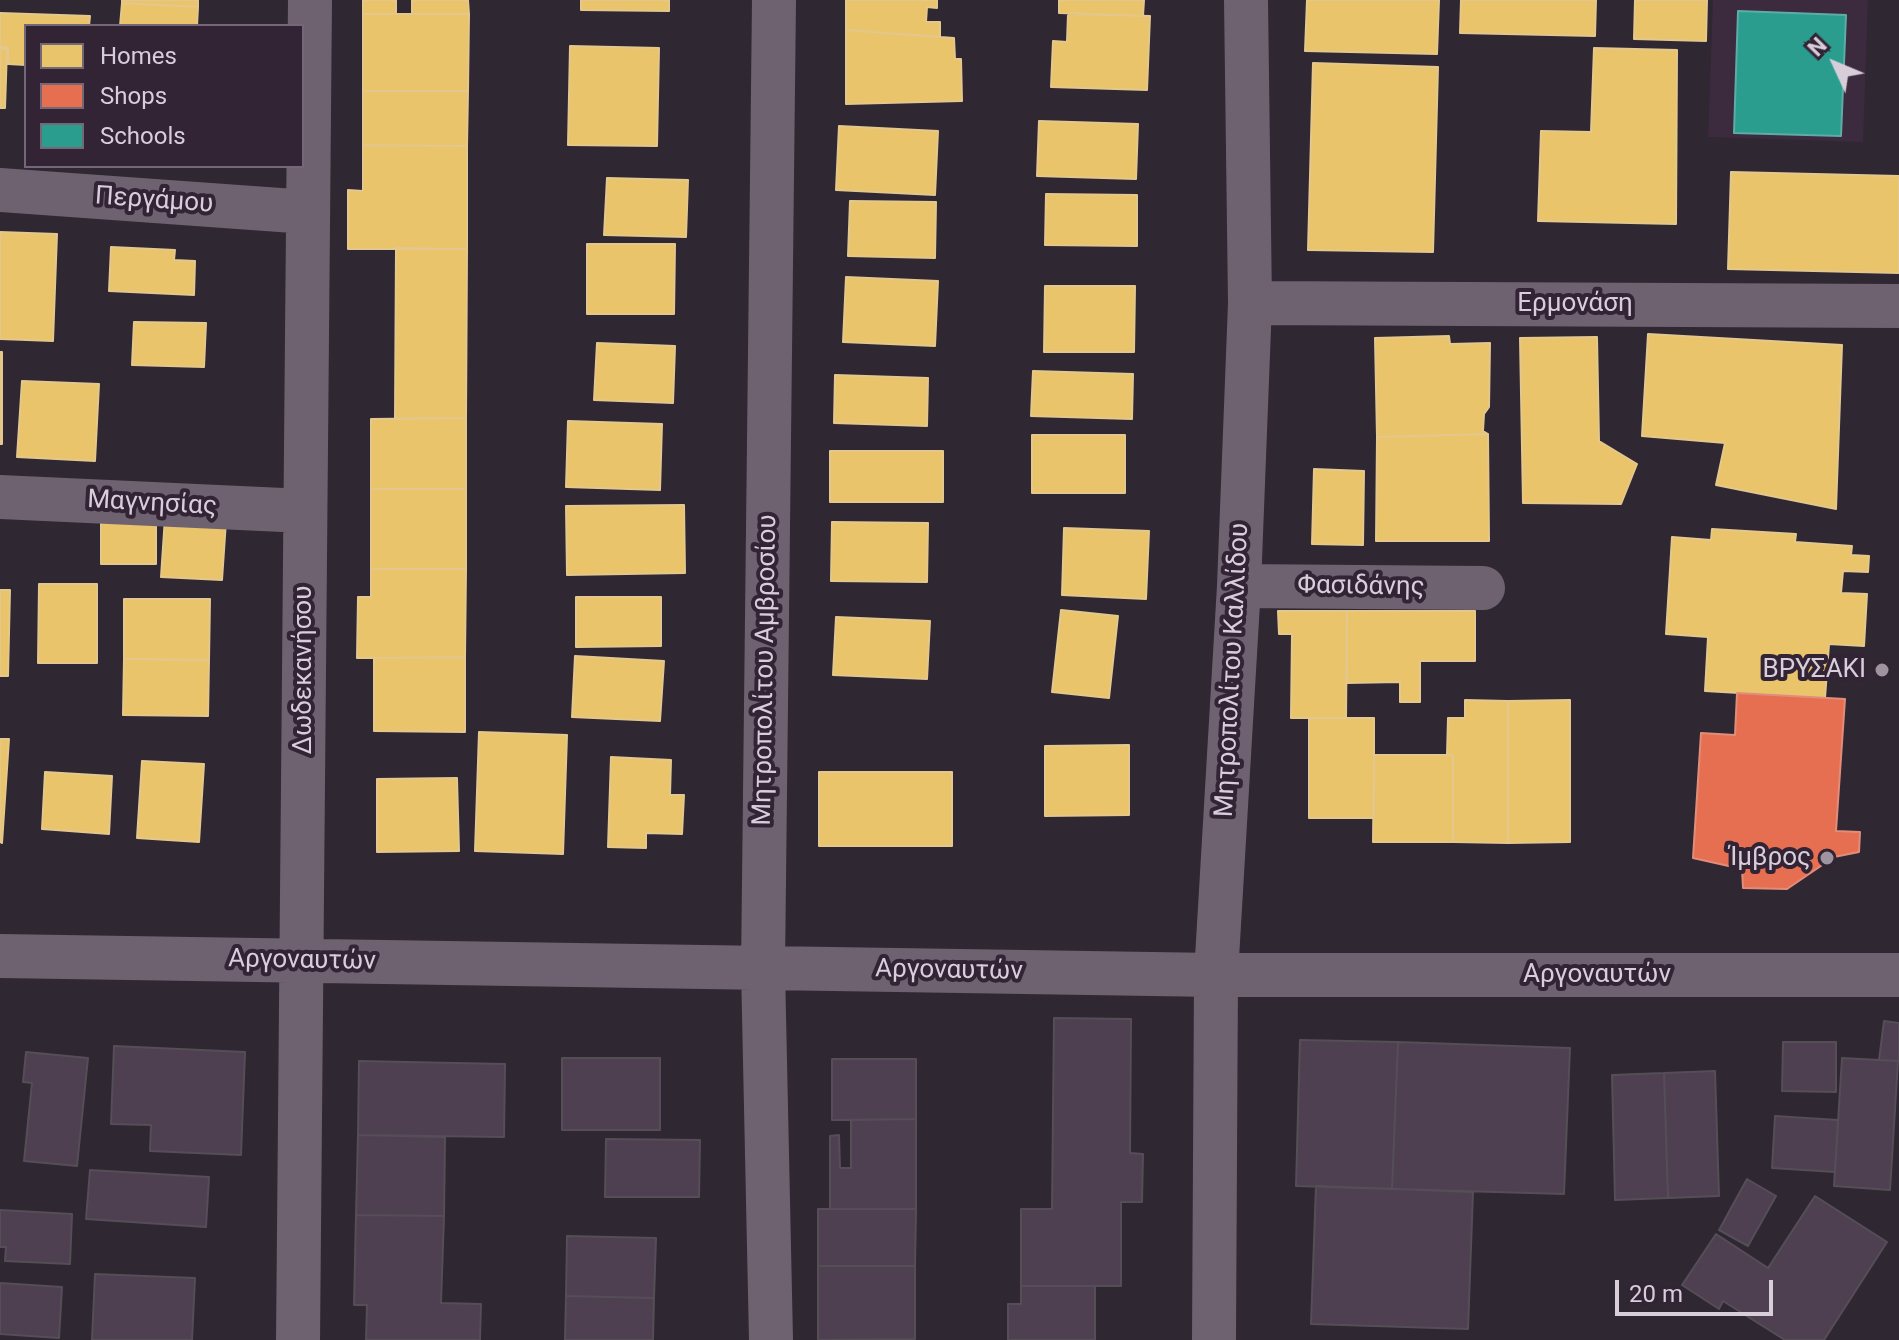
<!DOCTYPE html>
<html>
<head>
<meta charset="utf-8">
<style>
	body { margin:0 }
	#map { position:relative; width:1899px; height:1340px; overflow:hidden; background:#2f2731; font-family:Roboto,sans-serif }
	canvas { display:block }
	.legend { position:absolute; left:24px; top:24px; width:280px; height:144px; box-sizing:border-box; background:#322335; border:2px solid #746777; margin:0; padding:10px 14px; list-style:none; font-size:24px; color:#d8ceda }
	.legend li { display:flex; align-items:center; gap:16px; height:40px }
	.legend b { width:40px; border:2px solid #746777 }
	.north { position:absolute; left:1795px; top:24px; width:80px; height:80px; -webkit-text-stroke:6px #322335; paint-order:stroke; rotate:314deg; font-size:22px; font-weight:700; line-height:32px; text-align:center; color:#d8ceda }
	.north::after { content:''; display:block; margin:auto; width:28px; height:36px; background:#d8ceda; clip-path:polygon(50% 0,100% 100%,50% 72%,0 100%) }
	.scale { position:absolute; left:1615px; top:1280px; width:158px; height:36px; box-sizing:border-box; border:4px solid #d8ceda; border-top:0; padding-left:10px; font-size:24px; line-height:28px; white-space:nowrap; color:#d8ceda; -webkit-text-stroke:6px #322335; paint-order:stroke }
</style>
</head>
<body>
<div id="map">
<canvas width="1899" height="1340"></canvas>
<ul class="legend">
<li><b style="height:22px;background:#e9c46a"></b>Homes</li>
<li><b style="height:22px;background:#e76f51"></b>Shops</li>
<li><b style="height:22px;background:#2a9d8f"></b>Schools</li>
</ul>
<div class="north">N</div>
<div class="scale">20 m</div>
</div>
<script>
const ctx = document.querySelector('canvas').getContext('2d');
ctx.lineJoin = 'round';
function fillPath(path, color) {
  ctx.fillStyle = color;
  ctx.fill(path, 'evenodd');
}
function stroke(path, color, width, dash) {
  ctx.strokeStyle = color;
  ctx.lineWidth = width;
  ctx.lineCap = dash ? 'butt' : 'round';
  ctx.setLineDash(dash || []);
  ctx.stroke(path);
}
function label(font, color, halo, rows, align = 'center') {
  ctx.font = font + ' Roboto,sans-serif';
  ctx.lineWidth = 8;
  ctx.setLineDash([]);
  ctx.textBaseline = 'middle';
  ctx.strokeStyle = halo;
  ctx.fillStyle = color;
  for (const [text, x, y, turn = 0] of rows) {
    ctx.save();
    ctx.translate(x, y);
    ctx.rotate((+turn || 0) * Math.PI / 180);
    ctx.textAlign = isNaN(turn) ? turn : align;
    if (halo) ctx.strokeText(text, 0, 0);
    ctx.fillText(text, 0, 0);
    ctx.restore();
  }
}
fillPath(new Path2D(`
	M1713,0H1868L1863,142L1708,137Z`), '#3c2a3f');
const homes = new Path2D(`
	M122,0H198V7L122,3Z
	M363,0H396V14H363Z
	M412,0H468L469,14H412Z
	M581,0H669V11L581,10Z
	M846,0H937V8L927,7L926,22H940V37L846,30Z
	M1059,0H1144L1143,16L1059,13Z
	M1307,0H1439L1437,54L1305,51Z
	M1461,0H1596L1595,36L1460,33Z
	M1635,0H1707L1706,41L1634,39Z
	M122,3L198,7L197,26H120Z
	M0,13L90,16L89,26H26V65L8,64V47H0Z
	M363,14H469L468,91H363Z
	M1068,14L1150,16L1147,90L1051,87L1053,41L1067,42Z
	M846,30L954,38L955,59H961L962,101L846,104Z
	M570,46L659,48L657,146L568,145Z
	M1594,48L1677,50L1676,224L1538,221L1541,131L1591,132Z
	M0,49H7L5,108H0Z
	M1313,63L1438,67L1433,252L1308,250Z
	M363,91H468L467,146L363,145Z
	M1039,121L1138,124L1136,179L1037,176Z
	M839,126L938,131L935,195L836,190Z
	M363,145L467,146V249H348V190L363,191Z
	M1731,172L1899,176V273L1728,269Z
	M607,178L688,180L686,237L604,235Z
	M1046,194L1137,195V246L1045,245Z
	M850,201L936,202L935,258L848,256Z
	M0,232L57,234L53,341L0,339Z
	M587,244H675L674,314H587Z
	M111,247L175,250L174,260L195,261L194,295L109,291Z
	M396,248L467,249L466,418L395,419Z
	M846,277L938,281L935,346L843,342Z
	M1045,286H1135L1134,352H1044Z
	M134,322L206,323L204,367L132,365Z
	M1648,334L1842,345L1836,509L1716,485L1725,443L1642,436Z
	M1449,336L1450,344L1490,343L1489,407L1484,414L1483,431L1488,434L1377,437L1375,338Z
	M1597,337L1599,441L1637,464L1621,504L1523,503L1520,338Z
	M597,343L675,346L673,403L594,400Z
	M0,352H2V444H0Z
	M1033,371L1133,374L1132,419L1031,416Z
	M835,375L928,378L927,426L834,423Z
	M22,381L99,384L95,461L17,457Z
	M466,418V489H371V419Z
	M568,421L662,424L660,490L566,487Z
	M1488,434L1489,541H1376L1377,437Z
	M1032,435H1125V493H1032Z
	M830,451H943V502H830Z
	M1314,469L1364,471L1363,545L1312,544Z
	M371,489H466V569H371Z
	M684,505L685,573L567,575L566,506Z
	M165,517L226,521L222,580L161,577Z
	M101,518L156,519V564H101Z
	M832,522L928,523L927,582L831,581Z
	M1064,528L1149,531L1146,599L1062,595Z
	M1712,529L1796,534L1795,542L1852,546L1851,555L1869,556L1868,572L1843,571L1841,593L1867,594L1864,646L1829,644L1825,698L1705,691L1708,637L1666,634L1672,537L1711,540Z
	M371,569H466L465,657L357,658L358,597H371Z
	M39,584H97V663H38Z
	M0,590H10L8,676H0Z
	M576,597H661V646L576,647Z
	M124,599H210L209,660L124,659Z
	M1061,610L1118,616L1109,698L1052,692Z
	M1278,611H1347L1346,718H1291L1292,634H1279Z
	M1347,611H1475V661H1420V702H1400V682L1347,683Z
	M836,617L930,621L927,679L833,675Z
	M575,656L664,661L660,721L572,717Z
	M465,657V732L374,731V658Z
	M124,659L209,660L208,716L123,715Z
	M1465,700L1508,701V843L1453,842V755H1447L1448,718H1465Z
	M1570,700V842L1508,843V701Z
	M1309,718H1374V818H1309Z
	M479,732L567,735L563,854L475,851Z
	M0,739H9L2,843L0,842Z
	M1129,745V815L1045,816V746Z
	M1374,755H1453V842H1373Z
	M611,757L671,760L670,795H684L682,834L646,833V848L608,847Z
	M142,761L204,764L199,842L137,838Z
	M45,772L112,776L109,834L42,829Z
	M819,772H952V846H819Z
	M457,778L459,851L377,852V779Z`);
fillPath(homes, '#e9c46a');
stroke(homes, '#e4c78c', 2);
const shops = new Path2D(`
	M1737,693L1845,699L1836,831L1860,832L1859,852L1834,857L1787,889L1743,888L1742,869L1693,858L1701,733L1735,735Z`);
fillPath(shops, '#e76f51');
stroke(shops, '#e28c7a', 2);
const schools = new Path2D(`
	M1738,11L1846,15L1841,136L1734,133Z`);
fillPath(schools, '#2a9d8f');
stroke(schools, '#5eaca6', 2);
const building = new Path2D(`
	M1054,1018L1131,1019L1130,1153L1143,1154L1142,1202H1121V1286H1021V1209H1052Z
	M1884,1021L1899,1023V1061L1879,1060Z
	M1300,1040L1398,1042L1392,1189L1296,1186Z
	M1398,1042L1570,1048L1564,1194L1392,1189Z
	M1783,1042H1836V1092L1782,1091Z
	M114,1046L245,1052L241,1155L150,1151L151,1125L111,1124Z
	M26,1052L88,1058L77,1166L24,1161L32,1083L23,1082Z
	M562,1058H660V1130H562Z
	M1842,1058L1898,1061L1890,1190L1834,1186Z
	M832,1059H916V1119L832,1120Z
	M359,1061L505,1064L504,1137L358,1135Z
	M1715,1071L1719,1196L1668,1198L1664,1073Z
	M1664,1073L1668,1198L1615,1200L1612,1075Z
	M1775,1116L1838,1120L1835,1172L1772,1168Z
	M916,1119V1209H830V1136L839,1135L840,1168H851V1120Z
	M358,1135L445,1137L444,1216L356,1215Z
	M606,1139L700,1140L699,1197H605Z
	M90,1170L209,1177L206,1227L86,1219Z
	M1747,1179L1776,1196L1748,1246L1719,1230Z
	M1316,1186L1473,1192L1468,1329L1311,1324Z
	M1815,1196L1887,1242L1824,1340H1785L1723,1301L1719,1309L1682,1285L1716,1234L1768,1268Z
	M818,1209H916L915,1266H818Z
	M0,1210L72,1214L70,1264L5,1261L6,1247H0Z
	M356,1215L444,1216L441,1303L481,1304L480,1340H366L367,1305H354Z
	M567,1236L656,1238L654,1298L566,1296Z
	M818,1266H915V1339L818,1340Z
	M95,1274L195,1278L192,1340H92Z
	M0,1283L62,1287L59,1338L0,1334Z
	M1021,1286H1095V1340H1008V1304H1021Z
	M566,1296L654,1298L653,1340H565Z`);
fillPath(building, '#4e4051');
stroke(building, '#554e57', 2);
stroke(new Path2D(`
	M0,190L308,212
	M1250,303L1899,306
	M0,497L305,511
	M1239,586L1483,588
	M0,956L1216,975H1899
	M298,1340L310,0
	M771,1340L763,968L774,0
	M1214,1340L1216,975L1239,586L1250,303L1246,0`), '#6e6271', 44);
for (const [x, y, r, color] of [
	[1882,670,8,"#9d949f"],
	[1827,858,8,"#9d949f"]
]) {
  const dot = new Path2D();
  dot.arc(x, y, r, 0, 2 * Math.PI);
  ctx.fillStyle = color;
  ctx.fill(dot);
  stroke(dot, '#322335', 3);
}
label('26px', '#d8ceda', '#322335', [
	["Περγάμου",154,201,4],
	["Ερμονάση",1575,304],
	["Μαγνησίας",152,504,3],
	["Φασιδάνης",1361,587,1],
	["Δωδεκανήσου",304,670,-90],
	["Μητροπολίτου Αμβροσίου",766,670,-89],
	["Μητροπολίτου Καλλίδου",1233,670,-87],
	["Αργοναυτών",302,961,1],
	["Αργοναυτών",949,971,1],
	["Αργοναυτών",1597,975]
]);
label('26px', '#d8ceda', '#322335', [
	["ΒΡΥΣΑΚΙ",1866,670],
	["Ίμβρος",1811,858]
], 'right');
</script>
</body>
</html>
